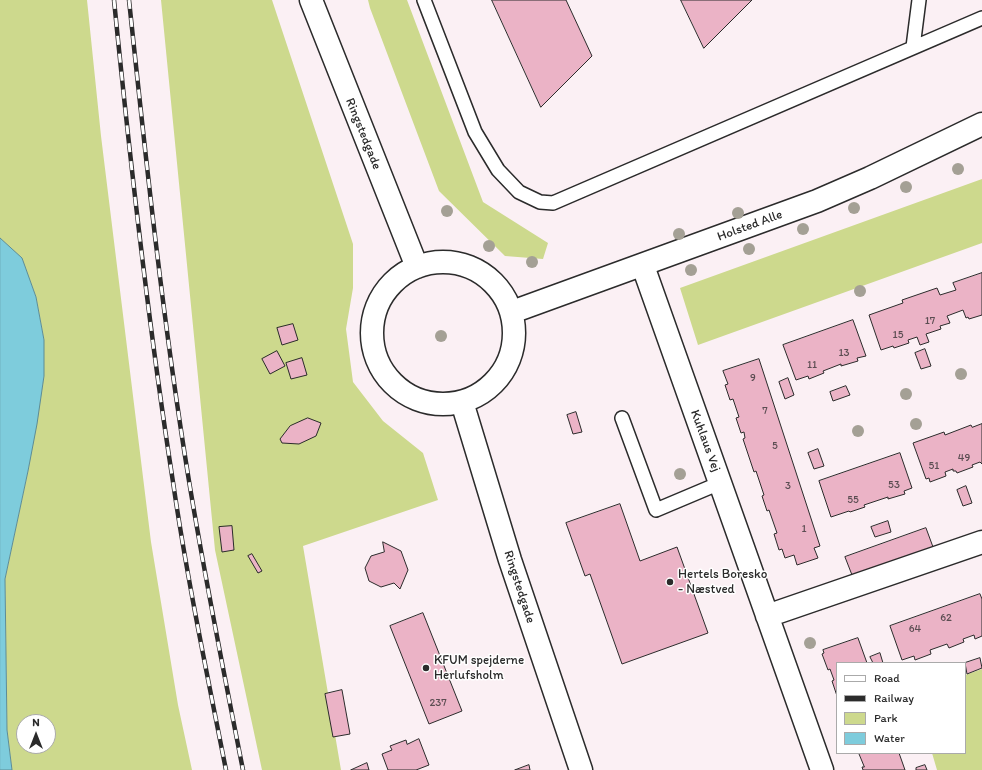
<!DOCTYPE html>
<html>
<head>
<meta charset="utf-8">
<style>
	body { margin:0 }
	#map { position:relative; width:982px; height:770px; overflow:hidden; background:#fbf0f4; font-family:Itim,sans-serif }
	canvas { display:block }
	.legend { position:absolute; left:836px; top:662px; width:130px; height:92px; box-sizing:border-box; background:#fff; border:1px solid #aaa; margin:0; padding:5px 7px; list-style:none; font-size:12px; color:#2b2b2b }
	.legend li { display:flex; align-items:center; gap:8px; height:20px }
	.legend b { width:20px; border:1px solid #aaa }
	.north { position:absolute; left:16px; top:714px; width:40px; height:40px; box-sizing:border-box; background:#fff; border:1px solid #aaa; border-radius:50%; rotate:0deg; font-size:11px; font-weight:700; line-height:16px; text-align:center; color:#2b2b2b }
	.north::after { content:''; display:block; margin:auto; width:14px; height:18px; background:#2b2b2b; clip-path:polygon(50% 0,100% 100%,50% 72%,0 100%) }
</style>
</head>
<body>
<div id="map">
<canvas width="982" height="770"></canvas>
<ul class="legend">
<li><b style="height:5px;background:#fff"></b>Road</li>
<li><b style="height:5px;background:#2b2b2b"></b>Railway</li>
<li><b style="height:11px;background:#cdd98d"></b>Park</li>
<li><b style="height:11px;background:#7eccdc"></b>Water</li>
</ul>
<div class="north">N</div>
</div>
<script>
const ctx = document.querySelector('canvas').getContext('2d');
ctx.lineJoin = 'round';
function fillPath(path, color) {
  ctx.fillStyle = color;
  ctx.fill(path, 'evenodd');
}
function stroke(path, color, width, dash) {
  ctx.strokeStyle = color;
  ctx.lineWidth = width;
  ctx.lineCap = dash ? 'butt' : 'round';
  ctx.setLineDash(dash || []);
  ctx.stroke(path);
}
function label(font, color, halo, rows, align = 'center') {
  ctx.font = font + ' Itim,sans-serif';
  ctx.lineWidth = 3;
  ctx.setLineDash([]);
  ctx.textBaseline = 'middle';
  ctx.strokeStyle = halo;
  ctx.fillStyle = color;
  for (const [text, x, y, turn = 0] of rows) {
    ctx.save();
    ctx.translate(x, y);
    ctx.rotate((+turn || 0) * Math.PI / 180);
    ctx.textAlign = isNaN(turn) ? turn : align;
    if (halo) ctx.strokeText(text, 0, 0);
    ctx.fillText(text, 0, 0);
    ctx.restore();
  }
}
fillPath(new Path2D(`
	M0,0H87L101,136L151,542L178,705L192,770H12L7,730L5,579L28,471L44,376V340L36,297L22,259L0,238ZM24,722H48V746H24Z
	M161,0H272L353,244V288L346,329L353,382L383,421L423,453L438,500L303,546L341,770H262L215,550Z
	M368,0H407L483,202L548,243L543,259L505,256L439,191L370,8Z
	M982,179V243L698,345L680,288Z
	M982,669V770H937L932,753H965V675Z`), '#cdd98d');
const water = new Path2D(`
	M0,238L22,258L36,297L44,340V376L37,424L28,471L5,579L7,730L12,770H0Z`);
fillPath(water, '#7eccdc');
stroke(water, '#5d8c95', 1);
const building = new Path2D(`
	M492,0H566L592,56L541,107Z
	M681,0H752L704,48Z
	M982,273V315L969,319L968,317L966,318L963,310L947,316L950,323L940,326L941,329L926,334L929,342L920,345L917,337L908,340L909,343L894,348L893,346L881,350L869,315L903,303L902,300L937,288L940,295L956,290L953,283Z
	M853,320L866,356L857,358L858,361L841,366V364L823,371L824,373L809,379L808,376L796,380L783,345Z
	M293,324L298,340L282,345L277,328Z
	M925,349L931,366L921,369L915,353Z
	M277,351L285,366L270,374L262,359Z
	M302,358L307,375L291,379L286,363Z
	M759,359L820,546L814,548L818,558L797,565L794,555L785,558L782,549L779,550L774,534L777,533L769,510L767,511L762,496L764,495L756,471L754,472L743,439L745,438L744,432L741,433L736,418L739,417L733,399L730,400L725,385L728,384L723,371Z
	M788,378L794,395L785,399L779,382Z
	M846,386L850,395L833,401L830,392Z
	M576,412L582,432L573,434L567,415Z
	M308,418L321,423L316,436L299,444L282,443L280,439L290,426Z
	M982,424V464L980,462L972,465L973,467L957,473L956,471H953V469L945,472L946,476L930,482L929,478L926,479L913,443L944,432L945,435L971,425L972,427Z
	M818,449L824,466L814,469L808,453Z
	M900,453L912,488L904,491L905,494L888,499V497L864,505L865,507L850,512L849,511L831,517L819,481Z
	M966,486L972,503L963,506L957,490Z
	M620,504L640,561L677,547L708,633L622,664L590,574L585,576L566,523Z
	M888,521L891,532L875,537L871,527Z
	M232,526L234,550L222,552L219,527Z
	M926,528L933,547L852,575L845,557Z
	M383,542L401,551L408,570L400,589L394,583L381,587L369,581L365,568L371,556L384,552Z
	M252,554L262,571L258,573L248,556Z
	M980,594L982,599V636L975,639L974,635L963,639L964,642L949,648L947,644L930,650L931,654L915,660L914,656L902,660L890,626Z
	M423,613L462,711L429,724L390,626Z
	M858,638L867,663H837V696L832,681L834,680L830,669L828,670L822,654L824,653L823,650Z
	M880,653L883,663H873L870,657Z
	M980,658L982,668L967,674L965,663Z
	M342,690L350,734L333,737L325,694Z
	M419,739L429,765L416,770H388L382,754L392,750L390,746L406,740L407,744Z
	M859,753H899L905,770H863L862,767H864Z
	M367,763L369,770H351Z
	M529,765L530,770H515Z
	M925,765L927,770H916V768Z`);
fillPath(building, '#ebb3c6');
stroke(building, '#2b2b2b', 1);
const lane = new Path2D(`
	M424,0L475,132L498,170L519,192L540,202L553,203L982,18
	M913,47L919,0
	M622,418L656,510L720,483`);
const street = new Path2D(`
	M643,266L822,770
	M767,616L982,542`);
const secondary = new Path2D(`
	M311,0L417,267
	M372 333a71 71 0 1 1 142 0a71 71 0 1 1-142 0Z
	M512,312L817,201L870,178L982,124
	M462,402L510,560L581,770`);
stroke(lane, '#2b2b2b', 16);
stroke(street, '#2b2b2b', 25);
stroke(secondary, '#2b2b2b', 25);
stroke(lane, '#fff', 13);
stroke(street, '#fff', 22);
stroke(secondary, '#fff', 22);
const rail = new Path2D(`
	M114,0C130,161 148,322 173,482C187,578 207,674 226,770
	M129,0C146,161 163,322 189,481C205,578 224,674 243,770`);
stroke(rail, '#2b2b2b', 4.5);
stroke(rail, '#fff', 3, [9]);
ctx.fillStyle = '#a4a095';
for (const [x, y] of [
	[958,169],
	[906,187],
	[854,208],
	[447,211],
	[738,213],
	[803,229],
	[679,234],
	[489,246],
	[749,249],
	[532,262],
	[691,270],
	[860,291],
	[441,336],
	[961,374],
	[906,394],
	[916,424],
	[858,431],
	[680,474],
	[810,643]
]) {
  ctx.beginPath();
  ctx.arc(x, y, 6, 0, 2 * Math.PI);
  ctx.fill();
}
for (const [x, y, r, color] of [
	[670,582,4,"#2b2b2b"],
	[426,668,4,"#2b2b2b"]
]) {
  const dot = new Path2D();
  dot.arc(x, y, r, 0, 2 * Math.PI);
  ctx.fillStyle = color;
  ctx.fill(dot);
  stroke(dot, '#fff', 1.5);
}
label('11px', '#5b4d52', null, [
	["17",930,321],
	["15",898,335],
	["13",844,353],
	["11",812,365],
	["9",753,378],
	["7",765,411],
	["5",775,446],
	["49",964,458],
	["51",934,466],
	["53",894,485],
	["3",788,486],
	["55",853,500],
	["1",804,529],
	["62",946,618],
	["64",915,629],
	["237",438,703]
]);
label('13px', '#2b2b2b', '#fff', [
	["Ringstedgade",363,134,68],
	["Holsted Alle",750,226,-20],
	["Kuhlaus Vej",705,441,70],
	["Ringstedgade",519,587,72]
]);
label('13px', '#2b2b2b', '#fff', [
	["Hertels Boresko",678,575],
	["- Næstved",678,590],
	["KFUM spejderne",434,661],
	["Herlufsholm",434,676]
], 'left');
</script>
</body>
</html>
